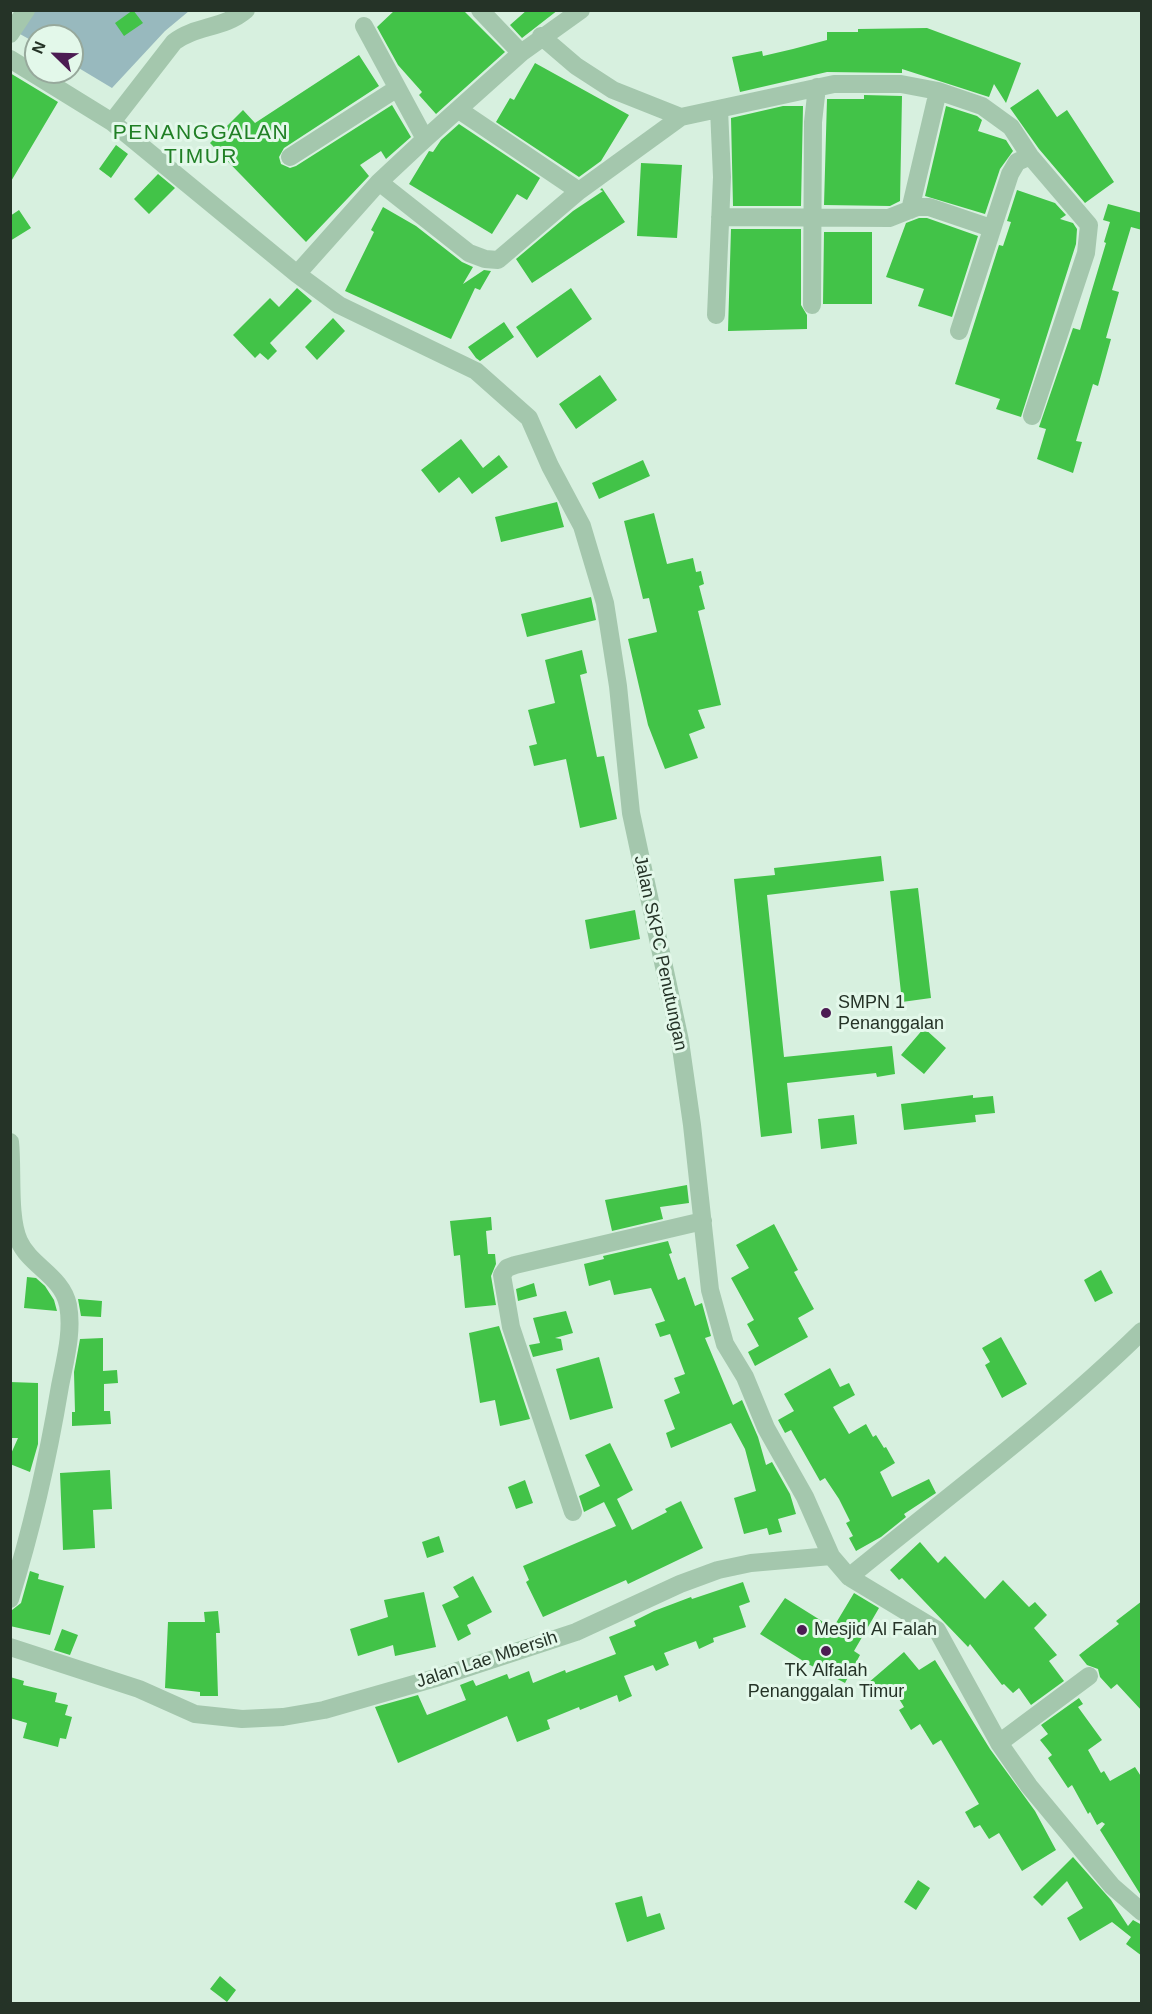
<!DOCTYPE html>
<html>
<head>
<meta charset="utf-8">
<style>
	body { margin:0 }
	#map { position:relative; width:1152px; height:2014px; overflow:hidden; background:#d7f0df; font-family:Arial,sans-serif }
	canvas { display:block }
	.frame { position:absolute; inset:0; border:12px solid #253327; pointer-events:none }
	.north { position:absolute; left:24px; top:24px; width:60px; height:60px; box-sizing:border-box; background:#e3f8ea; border:2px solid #97a99c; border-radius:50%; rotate:293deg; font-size:16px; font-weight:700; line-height:24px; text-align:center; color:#253327 }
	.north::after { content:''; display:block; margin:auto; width:21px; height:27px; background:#4c1c53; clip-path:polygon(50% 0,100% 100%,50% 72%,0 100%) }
</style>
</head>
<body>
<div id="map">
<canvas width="1152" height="2014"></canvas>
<div class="frame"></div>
<div class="north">N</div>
</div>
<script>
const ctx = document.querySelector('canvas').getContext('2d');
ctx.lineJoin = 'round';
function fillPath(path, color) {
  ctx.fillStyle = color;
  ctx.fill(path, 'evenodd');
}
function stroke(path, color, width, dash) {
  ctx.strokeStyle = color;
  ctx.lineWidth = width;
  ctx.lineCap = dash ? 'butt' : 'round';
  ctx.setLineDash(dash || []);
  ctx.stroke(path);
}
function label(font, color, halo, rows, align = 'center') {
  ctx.font = font + ' Arial,sans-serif';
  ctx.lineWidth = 6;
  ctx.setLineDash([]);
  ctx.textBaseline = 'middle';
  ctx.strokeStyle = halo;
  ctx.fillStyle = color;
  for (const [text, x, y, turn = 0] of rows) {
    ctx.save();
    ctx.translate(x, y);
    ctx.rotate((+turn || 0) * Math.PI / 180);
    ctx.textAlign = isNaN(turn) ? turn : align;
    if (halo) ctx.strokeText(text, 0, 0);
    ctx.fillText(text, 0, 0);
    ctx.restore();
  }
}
fillPath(new Path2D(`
	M30,11H189L165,31L112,88L72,64V36H36V43L11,29Z`), '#98b9be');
fillPath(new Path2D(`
	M133,10L143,23L124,36L115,23Z
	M395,10H463L505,52L436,114L419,95L422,92L398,65L377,27Z
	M527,10H558L522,38L510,25Z
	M927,28L1021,63L1006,103L994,84L989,97L902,69V73L827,72L740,92L732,57L762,51L763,56L793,49L827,40V32H858V29Z
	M359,55L379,86L284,148L279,157L281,164L290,168L296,166L392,105L411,137L386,159L381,151L360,165L369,176L306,242L210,143L243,110L255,123Z
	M535,63L629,115L601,161L579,177L496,122L510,98L514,100Z
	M10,73L58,102L10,183Z
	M1038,89L1057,117L1067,110L1114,182L1085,203L1039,149L1010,108Z
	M864,95L902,96L900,201L890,206L824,205L827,99H864Z
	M783,106H803L801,206H733L731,118Z
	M946,106L977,116L982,120L978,131L1006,140L1013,151L1000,169L985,214L925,196Z
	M459,124L540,178L527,200L517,194L492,234L409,184L429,151L433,152L441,140Z
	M116,145L128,154L111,178L99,169Z
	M641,163L682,165L677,238L637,236Z
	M158,174L175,188L149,214L134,199Z
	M602,188L625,222L532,283L516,259L573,211L603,191L600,190Z
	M1017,190L1055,203L1066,215L1060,219L1073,223L1077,229L1076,244L1021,417L996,409L1000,399L955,384L999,245L1003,246L1011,222L1007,221Z
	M1108,204L1142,213V230L1131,227L1112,290L1119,292L1106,338L1111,339L1098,386L1093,384L1076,441L1082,442L1073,473L1037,459L1046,429L1039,427L1073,328L1080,330L1106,243L1104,242L1110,222L1103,220Z
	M383,207L416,226L462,262L473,267L463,284L484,270L491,271L480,290L475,288L451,339L345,291L374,232L371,230Z
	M19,210L31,228L10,241V216Z
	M919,218H927L978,236L952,317L918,306L924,289L886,277L906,223Z
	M731,229H801V305L807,315V329L728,331Z
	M824,232H872V304H823Z
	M297,288L312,301L270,343L277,351L268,360L260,353L255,358L233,335L270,298L279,307Z
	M571,288L592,319L537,358L516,327Z
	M333,318L345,331L317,360L305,347Z
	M504,322L514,337L480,361L476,358L468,347Z
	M600,375L617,400L576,429L559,404Z
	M461,439L483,468L499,455L508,467L472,494L459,477L439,493L421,470Z
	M643,460L650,476L599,499L592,483Z
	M557,502L564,527L501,542L495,517Z
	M654,513L667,564L693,558L696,572L701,571L704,584L699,586L705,609L698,611L721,705L698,710L705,728L689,734L698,758L665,769L648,725L628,639L657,632L649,598L643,599L624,521Z
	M591,597L596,620L527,637L521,614Z
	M582,650L587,673L580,675L597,757L604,756L617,819L580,828L566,759L534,766L529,746L537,744L528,710L555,703L545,660Z
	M881,856L884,881L767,895L784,1057L892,1046L895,1074L877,1077L876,1073L787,1083L792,1133L761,1137L734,879L775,875L774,868Z
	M918,888L931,998L902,1002L890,891Z
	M635,910L640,939L590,949L585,920Z
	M924,1028L946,1048L924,1074L901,1055Z
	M973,1095V1098L993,1096L995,1113L975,1115L976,1122L904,1130L901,1104Z
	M854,1115L857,1144L821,1149L818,1119Z
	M687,1185L689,1203L660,1207L663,1219L612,1231L605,1200Z
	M491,1217L492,1230L486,1231L488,1254H495L496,1264L491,1276L496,1305L465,1308L460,1255L454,1256L450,1221Z
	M774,1224L798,1270L794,1272L814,1309L798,1318L808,1337L755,1366L748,1352L759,1346L747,1324L754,1320L731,1278L749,1268L736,1245Z
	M668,1241L672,1253L669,1254L678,1280L685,1277L695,1306L702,1303L711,1336L705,1338L733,1405L742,1400L758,1437L766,1465L772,1462L790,1494L796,1514L778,1519L782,1532L769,1535L767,1528L744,1534L734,1498L756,1491L745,1449L731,1423L671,1448L666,1433L675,1429L664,1400L680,1393L674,1378L685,1374L670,1334L660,1337L655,1324L665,1321L651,1288L614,1295L610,1280L589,1286L584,1264L604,1259L603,1256Z
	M1101,1270L1113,1293L1095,1302L1084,1280Z
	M27,1277L36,1278L45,1286L54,1300L57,1311L24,1308Z
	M534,1283L537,1296L518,1301L516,1289Z
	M78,1299L102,1301L101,1317L81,1316Z
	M566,1311L573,1333L555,1338L561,1339L563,1350L533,1357L529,1345L540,1343L533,1318Z
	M499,1326L530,1419L500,1426L495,1400L480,1403L469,1333Z
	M1001,1337L1027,1384L1002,1398L985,1365L990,1362L982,1348Z
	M103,1338V1371L117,1370L118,1383L104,1384V1411H110L111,1424L72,1426V1412H75L74,1372L80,1339Z
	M599,1357L613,1408L570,1420L556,1369Z
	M830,1368L840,1387L849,1383L855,1395L833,1407L849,1434L866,1424L873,1437L876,1435L884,1448L886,1447L895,1463L880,1472L892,1497L929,1479L936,1493L904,1514L906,1517L881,1537L856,1551L849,1538L853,1536L846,1523L850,1521L839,1499L825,1478L820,1481L791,1430L785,1433L778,1420L794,1411L784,1394Z
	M10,1382L38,1383V1444L30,1472L10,1464V1456L18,1438H10Z
	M610,1443L633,1490L617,1499L632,1530L667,1512L665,1509L681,1501L703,1548L628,1584L626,1580L543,1617L526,1582L529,1580L523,1566L616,1526L604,1502L584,1512L579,1496L600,1486L585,1455Z
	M110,1470L112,1509L93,1510L95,1548L63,1550L60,1473Z
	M525,1480L533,1503L516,1509L508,1487Z
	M439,1536L444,1552L427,1558L422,1542Z
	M920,1542L938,1563L945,1556L985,1599L1003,1580L1029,1607L1035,1602L1047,1615L1034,1628L1057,1655L1049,1661L1064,1681L1031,1705L1019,1688L1013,1693L1004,1684L1002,1685L970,1644L968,1647L902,1578L899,1580L890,1570Z
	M30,1571L39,1574L38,1579L64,1586L50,1635L10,1626L12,1610L21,1603Z
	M473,1576L492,1612L467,1625L471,1634L458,1641L442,1605L459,1597L453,1587Z
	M743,1582L750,1602L739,1606L746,1627L713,1638L714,1642L699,1649L696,1641L664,1653L669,1665L656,1671L653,1665L624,1676L632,1696L619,1702L617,1695L580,1710L579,1707L547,1720L550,1729L517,1742L507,1716L398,1763L375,1707L418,1695L427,1715L466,1700L460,1685L473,1680L476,1686L507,1674L509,1679L529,1671L533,1683L565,1670L566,1673L616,1654L609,1637L636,1626L634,1621L654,1611L691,1597L692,1599Z
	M424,1592L436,1647L395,1656L393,1645L358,1656L350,1629L388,1617L384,1600Z
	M854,1593L879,1608L854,1651L860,1655L845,1683L808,1664L760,1634L785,1598L833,1628Z
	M1142,1601V1711L1117,1684L1111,1689L1100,1677L1098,1669L1087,1665L1079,1655L1119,1624L1116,1621Z
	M218,1611L220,1633H216L218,1696H200V1692L165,1688L168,1622H205L204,1612Z
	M62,1629L78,1635L70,1655L54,1650Z
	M904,1652L919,1670L935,1660L990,1749L1035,1811L1056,1850L1022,1871L999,1833L989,1839L980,1825L974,1828L965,1812L979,1804L941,1740L933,1745L920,1724L911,1730L899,1710L904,1707L890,1684L878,1694L868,1683Z
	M10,1677L24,1681L23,1685L57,1693L55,1702L68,1705L65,1715L72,1717L66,1739L60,1738L58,1747L23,1738L27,1723L10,1718Z
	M1079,1698L1083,1704L1078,1707L1102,1740L1088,1750L1101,1773L1104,1771L1110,1781L1135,1767L1142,1778V1897L1100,1830L1105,1824L1102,1822L1097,1825L1090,1812L1088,1814L1072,1785L1068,1788L1048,1758L1052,1755L1040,1740L1048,1734L1041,1725Z
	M1073,1857L1111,1900L1128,1926L1133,1920L1142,1925V1956L1126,1944L1131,1937L1112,1922L1080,1941L1067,1918L1083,1908L1067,1881L1042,1906L1033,1897Z
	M918,1880L930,1888L916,1910L904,1902Z
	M642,1896L647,1917L660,1913L665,1929L627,1942L615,1903Z
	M220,1976L236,1990L227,2002L210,1989Z`), '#42c348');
stroke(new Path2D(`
	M480,10L521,53
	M364,26L425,139
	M10,34L26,10
	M541,36L576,66L613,90L681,117
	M10,59L112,122L297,274L339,305L476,371L529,418L550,466L582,526L605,603L618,686L631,813L680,1041L692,1125L710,1290L725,1344L745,1377L766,1428L805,1497L831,1556L849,1577L937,1630L999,1743L1029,1786L1112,1886L1142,1912
	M459,110L579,191
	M112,122L174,42C196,25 224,29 246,10
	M290,157L396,89
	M379,182L469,253L485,259L498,260L579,191L681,117L834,84H901L938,91L982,106L1011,127L1030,156L1089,225L1086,253L1032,416
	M910,210L938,91
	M720,217L889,218L917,207H929L991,228
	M297,274L379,182L425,139L521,53L581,10
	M812,305L813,122L817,87
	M716,315L722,177L719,109
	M959,331L1010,174L1017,162L1030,156
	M10,1142C13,1170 8,1217 19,1241C30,1266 62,1276 68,1305C73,1332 65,1360 60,1386C48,1458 32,1529 10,1599
	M573,1512L511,1327L502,1275L507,1268L515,1265L703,1221
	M849,1577C948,1496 1050,1421 1142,1331
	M10,1647L139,1689L195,1714L242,1719L283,1717L324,1710L439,1677L576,1632L680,1584L718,1570L751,1563L831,1556
	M999,1743L1089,1676`), '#a4c7ad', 18);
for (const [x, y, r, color] of [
	[826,1013,6,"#4c1c53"],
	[802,1630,6,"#4c1c53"],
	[826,1651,6,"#4c1c53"]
]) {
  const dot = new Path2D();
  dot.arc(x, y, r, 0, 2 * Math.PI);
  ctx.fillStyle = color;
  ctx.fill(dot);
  stroke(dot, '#e3f8ea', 2);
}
label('18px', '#253327', '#e3f8ea', [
	["Jalan SKPC Penutungan",660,953,78],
	["Jalan Lae Mbersih",487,1660,-18]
]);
label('18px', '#253327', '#e3f8ea', [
	["SMPN 1",838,1003],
	["Penanggalan",838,1024],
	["Mesjid Al Falah",814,1630],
	["TK Alfalah",826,1671,"center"],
	["Penanggalan Timur",826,1692,"center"]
], 'left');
ctx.letterSpacing = '1.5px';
label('21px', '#207f25', '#e3f8ea', [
	["PENANGGALAN",201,133],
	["TIMUR",201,157]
]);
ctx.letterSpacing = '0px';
</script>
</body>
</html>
